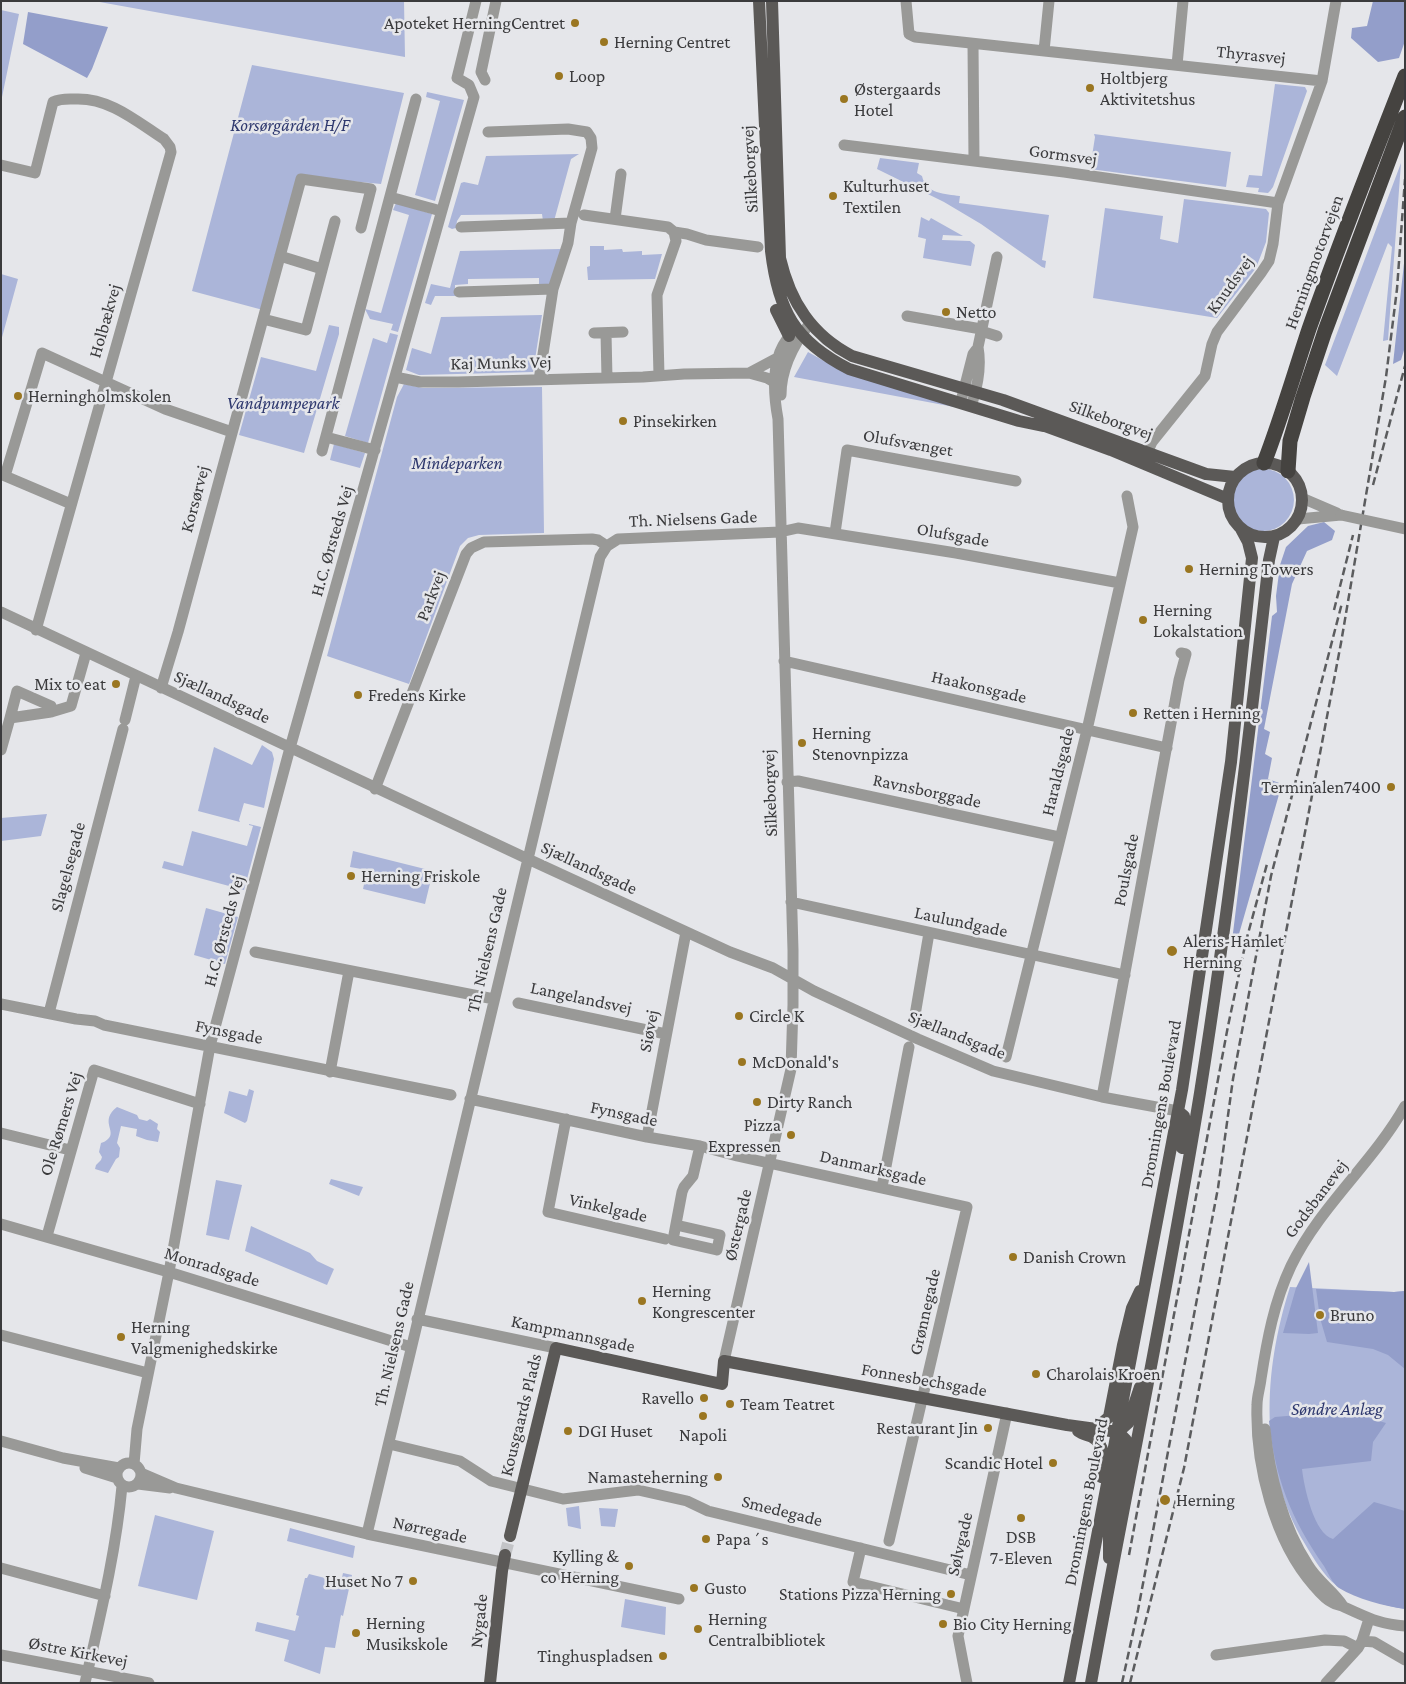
<!DOCTYPE html>
<html>
<head>
<meta charset="utf-8">
<style>
	body { margin:0 }
	#map { position:relative; width:1406px; height:1684px; overflow:hidden; background:#e5e6ea; font-family:"Crimson Pro",serif }
	canvas { display:block }
	.frame { position:absolute; inset:0; border:2px solid #3b3b3d; pointer-events:none }
</style>
</head>
<body>
<div id="map">
<canvas width="1406" height="1684"></canvas>
<div class="frame"></div>
</div>
<script>
const ctx = document.querySelector('canvas').getContext('2d');
ctx.lineJoin = 'round';
function fillPath(path, color) {
  ctx.fillStyle = color;
  ctx.fill(path, 'evenodd');
}
function stroke(path, color, width, dash) {
  ctx.strokeStyle = color;
  ctx.lineWidth = width;
  ctx.lineCap = dash ? 'butt' : 'round';
  ctx.setLineDash(dash || []);
  ctx.stroke(path);
}
function label(font, color, halo, rows, align = 'center') {
  ctx.font = font + ' "Crimson Pro",serif';
  ctx.lineWidth = 5;
  ctx.setLineDash([]);
  ctx.textBaseline = 'middle';
  ctx.strokeStyle = halo;
  ctx.fillStyle = color;
  for (const [text, x, y, turn = 0] of rows) {
    ctx.save();
    ctx.translate(x, y);
    ctx.rotate((+turn || 0) * Math.PI / 180);
    ctx.textAlign = isNaN(turn) ? turn : align;
    if (halo) ctx.strokeText(text, 0, 0);
    ctx.fillText(text, 0, 0);
    ctx.restore();
  }
}
fillPath(new Path2D(`
	M94,1H404L405,57Z
	M1,10L19,14L1,102Z
	M252,65L404,93L381,184L298,176L263,310L192,291Z
	M1275,84L1305,87L1307,91L1273,187L1270,191L1268,193L1258,192L1259,188L1246,187L1249,175L1262,176Z
	M427,92L464,100L435,201L415,195L440,101L426,97Z
	M1094,134L1231,152L1226,187L1090,169L1095,137Z
	M579,154L571,159L554,221H543L542,214L461,215L457,221L456,228L452,229L448,227L461,183L464,182L478,185L486,156Z
	M880,158L919,163L917,173L922,176C926,194 945,194 960,196L959,203L1049,215L1042,260L1046,261L1045,268L1042,267L981,224L944,202L877,169Z
	M1401,163L1388,340L1383,341L1392,247L1388,243L1337,376L1325,365Z
	M1184,199L1266,209L1269,213L1266,242L1256,268L1217,318L1093,298L1105,208L1163,216L1160,239L1178,243Z
	M396,203L432,214L398,332L391,330L393,324L370,319L365,309L381,313L409,215L393,210Z
	M921,217L929,221L931,218L963,236L943,235L942,240L970,241L975,245L971,266L923,258L926,239L918,237Z
	M590,246H604V250L622,249L623,252L642,251V255L662,254L655,279L588,280L587,267L590,266Z
	M561,249L550,285L539,286V278L468,279V284L455,285V296H435L431,305L425,303L431,284L450,288L460,251Z
	M1,274L18,279L1,341Z
	M542,315L533,372L419,375L406,370L412,348L431,354L441,317Z
	M329,325L339,327V334L304,453L239,435L261,357L316,371Z
	M390,333L398,335L368,443L345,436L373,338L387,343Z
	M808,352L844,372L965,409L794,377Z
	M404,384L423,388L542,387L544,533L479,535L468,538L460,546L409,684L327,656L397,397Z
	M334,444L365,453L360,468L330,460Z
	M1232 500a31 31 0 1 1 62 0a31 31 0 1 1-62 0Z
	M262,745L272,752L274,759L264,808L244,803L239,820L240,822L198,811L214,747L252,765Z
	M47,814L41,836L1,841V818Z
	M249,824L261,827L244,890L162,868L164,861L183,866L192,831L247,846L253,826L249,825Z
	M353,851L433,871L425,904L363,889L367,870L350,867Z
	M206,908L238,917L225,964L194,955Z
	M249,1089L254,1091L247,1121L245,1123L224,1113L229,1091L247,1096Z
	M117,1107L137,1115L139,1119L147,1121L150,1119L158,1124L157,1129L160,1132L158,1142L147,1140L136,1136L137,1129L121,1126L117,1143L120,1148L119,1157L116,1159L108,1173L95,1169L96,1165L101,1160L102,1157L99,1152L101,1143C104,1142 106,1141 108,1139C117,1131 99,1121 117,1107Z
	M331,1179L363,1187L359,1196L329,1184Z
	M216,1180L242,1185L229,1240L206,1235Z
	M251,1226L310,1253L317,1261L334,1269L327,1285L245,1251Z
	M1290,1287L1394,1292L1405,1291V1609C1385,1606 1369,1600 1351,1592C1346,1591 1341,1589 1337,1586C1323,1575 1314,1559 1305,1544C1258,1465 1263,1372 1290,1287Z
	M579,1506L581,1529L568,1526L566,1508Z
	M599,1508L618,1509L615,1527L601,1526Z
	M155,1515L214,1531L197,1600L138,1586Z
	M290,1528L355,1546L353,1558L287,1541Z
	M343,1573L352,1575L343,1616L341,1615L335,1648L325,1647L320,1674L284,1661L289,1640L255,1631L257,1622L295,1631L299,1616L296,1615L305,1578H307L309,1574L341,1582Z
	M625,1599L666,1607L665,1635L621,1627Z`), '#abb5d9');
fillPath(new Path2D(`
	M1373,1H1405V41L1399,58L1378,62L1351,38L1352,28L1367,26Z
	M28,12L108,27L92,69L87,78L23,44Z
	M1405,254V347L1401,360L1393,364Z
	M1324,522L1335,531L1332,540L1307,551L1292,584L1264,729L1270,732L1265,754L1272,758L1268,779L1282,784L1237,941H1232L1272,616L1277,612L1276,596L1280,565L1286,547L1308,526Z
	M1309,1262L1318,1333L1309,1334L1283,1333L1296,1288Z
	M1316,1289L1394,1292L1405,1291V1369L1388,1355L1373,1349L1327,1342L1320,1318Z
	M1345,1411L1386,1423L1373,1442L1371,1461L1302,1469C1304,1487 1314,1534 1333,1539L1374,1502L1405,1511V1609C1384,1606 1357,1599 1339,1588C1333,1584 1328,1573 1324,1566C1291,1519 1275,1478 1269,1421L1275,1417Z`), '#939eca');
stroke(new Path2D(`
	M505,1555L510,1536`), '#c3c4c7', 12, [12, 6]);
stroke(new Path2D(`
	M906,1L909,34L915,37L1322,81
	M973,44L974,161
	M1044,51L1049,1
	M1177,65L1183,1
	M485,80L481,72L496,1
	M488,132L568,129L587,132L591,138L592,148L571,223L568,243L553,289L539,380
	M844,145L1064,172L1278,203
	M1,165L35,173L53,102C61,98 68,99 76,99C110,98 136,121 164,139L170,147L171,152L36,630
	M390,197L441,211
	M584,215L668,227L674,232L676,241L657,295L659,376
	M615,219L621,174
	M461,227L571,223
	M674,232L687,234L706,240L758,247
	M280,256L322,269
	M459,292L553,289
	M907,316L981,329
	M263,319L306,330L335,221
	M981,331L997,336
	M594,333L623,332
	M606,333L607,378
	M749,373L779,357
	M395,377L420,382H458L643,377L684,374L749,373L767,378L774,382
	M781,395C781,369 794,344 810,323
	M962,397L973,354L976,350
	M973,400C978,384 981,364 978,347L997,257
	M326,437L375,450
	M322,451L416,99
	M1144,460L1152,442L1205,376L1212,344L1217,332L1261,273L1269,261L1273,244L1278,203L1322,81L1336,1
	M1302,498L1337,513
	M71,504L5,476L42,353L165,409L232,432
	M1298,519L1341,515
	M835,533L847,450L1016,481
	M1,612L528,859L730,952L773,968L814,991L918,1039L993,1071L1102,1097L1178,1111
	M784,661L1167,748
	M161,688L178,632L301,179L371,189L361,228
	M10,718L17,691L51,706V712
	M125,720L136,676
	M1,750L10,718L51,712L71,706L86,653
	M787,782L798,781L1059,837
	M375,789L466,554L471,548L484,542L592,539L598,540L607,546
	M791,902L1125,975
	M255,952L494,999
	M518,1003L666,1034
	M1,1004L76,1019L95,1021L104,1025L451,1095
	M49,1013L123,729
	M914,1021L929,933
	M1006,1057L1087,730L1133,527L1127,496
	M330,1072L349,971
	M1102,1097L1179,680L1186,654L1181,653
	M470,1099L647,1137L700,1146L737,1156L967,1207L889,1541
	M1405,1106C1372,1164 1320,1206 1291,1266C1274,1302 1267,1340 1261,1379C1260,1388 1257,1396 1257,1405C1255,1464 1274,1541 1314,1586C1319,1592 1326,1600 1333,1603C1336,1605 1341,1605 1344,1607C1367,1617 1378,1624 1405,1626
	M566,1119L548,1212L665,1239
	M1,1133L70,1150
	M647,1137L686,932
	M882,1187L909,1047
	M1,1224L172,1273L411,1347
	M676,1225L720,1235L717,1250L673,1240L682,1192L684,1187L693,1176L700,1146
	M47,1236L94,1070L200,1104
	M417,1319L556,1348
	M1,1335L148,1373
	M724,1361L791,1069L793,1005V950L778,419C773,392 770,351 795,331
	M1265,1429C1269,1474 1283,1527 1308,1565C1317,1581 1334,1591 1343,1606
	M1,1441L63,1458L119,1468
	M389,1444L460,1461L491,1481L563,1499L638,1490L687,1501L708,1511L971,1575
	M117 1475a12 12 0 1 1 24 0a12 12 0 1 1-24 0Z
	M134,1464L137,1429L169,1272L210,1046L290,748L474,97L469,85L457,78L476,1
	M85,1468L117,1478
	M141,1473L176,1488L367,1534L679,1599
	M138,1484L170,1488
	M367,1534L600,557L607,546L618,539L780,532L798,528L956,553L1120,583
	M861,1548L853,1582L964,1609
	M1,1568L105,1596
	M1362,1641L1374,1642L1405,1660
	M1,1655L149,1683
	M1216,1655L1325,1640L1344,1641L1358,1648
	M85,1683C100,1617 116,1552 122,1486
	M967,1683L958,1636L1007,1413
	M1326,1683L1358,1648L1362,1641L1369,1619`), '#999997', 11);
stroke(new Path2D(`
	M759,1L771,251C778,310 794,341 849,369L1019,421L1043,426
	M772,1L780,258C790,301 811,335 852,356L1003,400L1206,474L1235,477
	M776,310L789,336
	M1037,423L1111,450L1228,499
	M1228 500a37 37 0 1 1 74 0a37 37 0 1 1-74 0Z
	M1178,1111L1184,1116L1185,1127L1182,1148
	M1095,1429L1109,1417L1123,1345L1132,1308L1140,1291
	M1078,1431C1082,1434 1087,1435 1092,1437C1107,1445 1103,1463 1101,1477
	M1118,1432L1128,1423L1140,1387
	M510,1536L556,1348L722,1384L724,1361L1067,1425L1118,1432
	M1109,1558V1536L1126,1440L1118,1432
	M490,1683L502,1571L505,1555
	M1069,1683L1182,1090L1231,762L1252,558L1248,542L1241,529
	M1091,1683C1127,1486 1168,1290 1200,1093C1228,916 1249,738 1269,560L1274,537`), '#5b5957', 12);
stroke(new Path2D(`
	M1264,463C1281,419 1294,374 1309,329C1339,244 1372,160 1405,76
	M1288,471L1290,441L1303,397L1325,331L1405,117`), '#454340', 15);
stroke(new Path2D(`
	M1373,485L1405,366
	M1334,610L1353,535
	M1129,1555L1228,1026L1246,941L1267,864
	M1122,1683L1138,1610L1218,1188L1233,1079L1271,876L1342,603
	M1130,1683L1184,1468L1341,643L1386,377L1397,289L1405,179`), '#5b5c5e', 2.5, [8, 4]);
stroke(new Path2D(`
	M1341,515L1405,529`), '#999997', 11);
for (const [x, y, r, color] of [
	[575,23,5,"#9a7621"],
	[604,42,5,"#9a7621"],
	[559,76,5,"#9a7621"],
	[1090,88,5,"#9a7621"],
	[844,99,5,"#9a7621"],
	[833,196,5,"#9a7621"],
	[946,312,5,"#9a7621"],
	[18,396,5,"#9a7621"],
	[623,421,5,"#9a7621"],
	[1189,569,5,"#9a7621"],
	[1143,620,5,"#9a7621"],
	[116,684,5,"#9a7621"],
	[358,695,5,"#9a7621"],
	[1133,713,5,"#9a7621"],
	[802,743,5,"#9a7621"],
	[1391,787,5,"#9a7621"],
	[351,876,5,"#9a7621"],
	[1172,951,6,"#9a7621"],
	[739,1016,5,"#9a7621"],
	[742,1062,5,"#9a7621"],
	[757,1102,5,"#9a7621"],
	[791,1135,5,"#9a7621"],
	[1013,1257,5,"#9a7621"],
	[642,1301,5,"#9a7621"],
	[1320,1315,5,"#9a7621"],
	[121,1337,5,"#9a7621"],
	[1036,1374,5,"#9a7621"],
	[704,1398,5,"#9a7621"],
	[730,1404,5,"#9a7621"],
	[703,1416,5,"#9a7621"],
	[988,1428,5,"#9a7621"],
	[568,1431,5,"#9a7621"],
	[1053,1463,5,"#9a7621"],
	[718,1477,5,"#9a7621"],
	[1165,1500,6,"#9a7621"],
	[1021,1518,5,"#9a7621"],
	[706,1539,5,"#9a7621"],
	[629,1566,5,"#9a7621"],
	[413,1581,5,"#9a7621"],
	[694,1588,5,"#9a7621"],
	[951,1594,5,"#9a7621"],
	[943,1624,5,"#9a7621"],
	[698,1629,5,"#9a7621"],
	[356,1633,5,"#9a7621"],
	[663,1656,5,"#9a7621"]
]) {
  const dot = new Path2D();
  dot.arc(x, y, r, 0, 2 * Math.PI);
  ctx.fillStyle = color;
  ctx.fill(dot);
  stroke(dot, '#e5e6ea', 2);
}
label('18px', '#3b3b3d', '#e5e6ea', [
	["Apoteket HerningCentret",565,23,"right"],
	["Herning Centret",614,42],
	["Loop",569,76],
	["Holtbjerg",1100,78],
	["Aktivitetshus",1100,99],
	["Østergaards",854,89],
	["Hotel",854,110],
	["Kulturhuset",843,186],
	["Textilen",843,207],
	["Netto",956,312],
	["Herningholmskolen",28,396],
	["Pinsekirken",633,421],
	["Herning Towers",1199,569],
	["Herning",1153,610],
	["Lokalstation",1153,631],
	["Mix to eat",106,684,"right"],
	["Fredens Kirke",368,695],
	["Retten i Herning",1143,713],
	["Herning",812,733],
	["Stenovnpizza",812,754],
	["Terminalen7400",1381,787,"right"],
	["Herning Friskole",361,876],
	["Aleris-Hamlet",1183,941],
	["Herning",1183,962],
	["Circle K",749,1016],
	["McDonald's",752,1062],
	["Dirty Ranch",767,1102],
	["Pizza",781,1125,"right"],
	["Expressen",781,1146,"right"],
	["Danish Crown",1023,1257],
	["Herning",652,1291],
	["Kongrescenter",652,1312],
	["Bruno",1330,1315],
	["Herning",131,1327],
	["Valgmenighedskirke",131,1348],
	["Charolais Kroen",1046,1374],
	["Ravello",694,1398,"right"],
	["Team Teatret",740,1404],
	["Restaurant Jin",978,1428,"right"],
	["DGI Huset",578,1431],
	["Napoli",703,1435,"center"],
	["Scandic Hotel",1043,1463,"right"],
	["Namasteherning",708,1477,"right"],
	["Herning",1176,1500],
	["DSB",1021,1537,"center"],
	["7-Eleven",1021,1558,"center"],
	["Papa´s",716,1539],
	["Kylling &",619,1556,"right"],
	["co Herning",619,1577,"right"],
	["Huset No 7",403,1581,"right"],
	["Gusto",704,1588],
	["Stations Pizza Herning",941,1594,"right"],
	["Herning",708,1619],
	["Centralbibliotek",708,1640],
	["Herning",366,1623],
	["Musikskole",366,1644],
	["Bio City Herning",953,1624],
	["Tinghuspladsen",653,1656,"right"]
], 'left');
label('18px', '#3b3b3d', '#e5e6ea', [
	["Thyrasvej",1251,55,6],
	["Gormsvej",1063,155,8],
	["Silkeborgvej",750,169,-93],
	["Herningmotorvejen",1314,262,-70],
	["Knudsvej",1230,285,-54],
	["Holbækvej",105,321,-74],
	["Kaj Munks Vej",501,363,-1],
	["Silkeborgvej",1111,420,20],
	["Olufsvænget",908,443,10],
	["Korsørvej",195,499,-75],
	["Th. Nielsens Gade",693,519,-2],
	["Olufsgade",953,535,10],
	["H.C. Ørsteds Vej",332,541,-74],
	["Parkvej",431,596,-69],
	["Haakonsgade",979,687,13],
	["Sjællandsgade",222,697,25],
	["Haraldsgade",1058,772,-76],
	["Ravnsborggade",927,791,12],
	["Silkeborgvej",770,793,-92],
	["Slagelsegade",68,867,-75],
	["Sjællandsgade",589,868,25],
	["Poulsgade",1126,870,-79],
	["Laulundgade",961,922,12],
	["H.C. Ørsteds Vej",224,931,-75],
	["Th. Nielsens Gade",487,950,-77],
	["Langelandsvej",581,998,12],
	["Siøvej",649,1031,-79],
	["Fynsgade",229,1032,11],
	["Sjællandsgade",957,1035,22],
	["Dronningens Boulevard",1161,1104,-80],
	["Fynsgade",624,1114,12],
	["Ole Rømers Vej",61,1124,-73],
	["Danmarksgade",873,1168,13],
	["Godsbanevej",1316,1199,-53],
	["Vinkelgade",608,1208,13],
	["Østergade",738,1225,-77],
	["Monradsgade",212,1267,17],
	["Grønnegade",925,1312,-77],
	["Kampmannsgade",573,1334,12],
	["Th. Nielsens Gade",394,1344,-77],
	["Fonnesbechsgade",924,1380,10],
	["Kousgaards Plads",521,1415,-76],
	["Dronningens Boulevard",1086,1502,-79],
	["Smedegade",782,1511,14],
	["Nørregade",430,1530,12],
	["Sølvgade",960,1544,-77],
	["Nygade",479,1621,-84],
	["Østre Kirkevej",78,1652,11]
]);
label('italic 18px', '#2e386e', '#e5e6ea', [
	["Korsørgården H/F",290,125],
	["Vandpumpepark",283,403],
	["Mindeparken",457,463],
	["Søndre Anlæg",1337,1409]
]);
</script>
</body>
</html>
